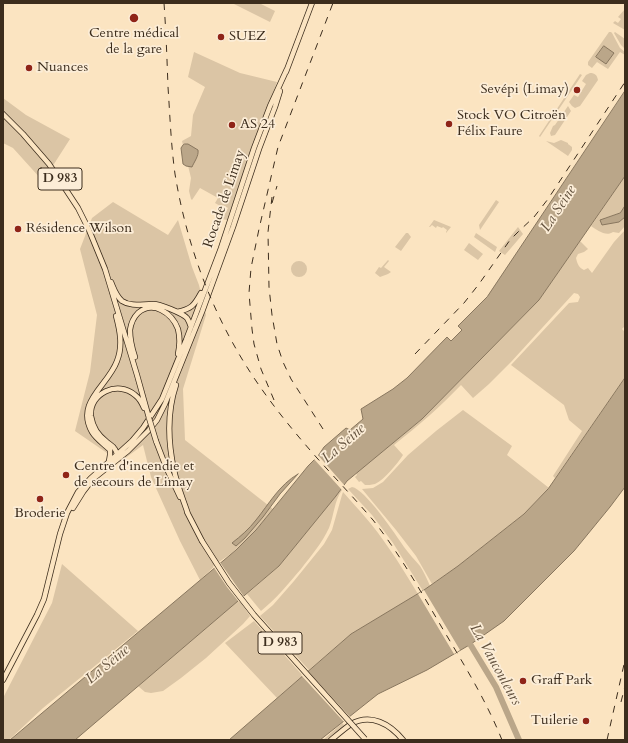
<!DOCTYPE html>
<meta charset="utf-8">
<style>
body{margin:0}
#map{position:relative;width:628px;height:743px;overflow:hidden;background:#fbe4c1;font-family:Cardo,serif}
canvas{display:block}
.frame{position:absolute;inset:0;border:4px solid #3c2d1d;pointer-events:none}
</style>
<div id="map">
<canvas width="628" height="743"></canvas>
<div class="frame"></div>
</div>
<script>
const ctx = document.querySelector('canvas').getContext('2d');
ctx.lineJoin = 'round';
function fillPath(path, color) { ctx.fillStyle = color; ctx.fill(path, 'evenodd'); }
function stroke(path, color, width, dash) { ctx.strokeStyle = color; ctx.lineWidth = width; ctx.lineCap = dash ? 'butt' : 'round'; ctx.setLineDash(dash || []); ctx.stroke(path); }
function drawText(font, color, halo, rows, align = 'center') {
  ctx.font = font + ' Cardo,serif'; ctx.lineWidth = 3.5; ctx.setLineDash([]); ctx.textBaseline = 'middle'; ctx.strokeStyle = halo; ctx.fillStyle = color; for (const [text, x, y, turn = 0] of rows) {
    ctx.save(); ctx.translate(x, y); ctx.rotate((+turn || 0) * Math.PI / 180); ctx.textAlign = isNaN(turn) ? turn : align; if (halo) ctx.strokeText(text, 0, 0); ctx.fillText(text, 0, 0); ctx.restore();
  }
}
fillPath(new Path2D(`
 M232,3H259L275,11L270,22Z
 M625,9V30L613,23L615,21L618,23L621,19L618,17Z
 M609,32H611L612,33L620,48L625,52V55L620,52L608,69L597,62L592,68L588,65V62Z
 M615,32L625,39V49L621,45L614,33Z
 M194,52L240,73L277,82L227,220L222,219L228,208L223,205L222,207L215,203L218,198L200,188L192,200L191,199L189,191L191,178L182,141L191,136L193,115L205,87L188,77Z
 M590,73C595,73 597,75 598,80L580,106L575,108L572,106L569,102L574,95L578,97L586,84L582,81L586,75Z
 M580,74L582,75L540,137L539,136Z
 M3,98L26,115L70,139L54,164L41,179L13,148L3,143Z
 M568,106L571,111L555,135L551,136L550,133L553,126L555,125Z
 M561,140L568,143V144L572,147V150L568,156L546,141L554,143Z
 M625,176V206L620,213L605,218L612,223L619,222L625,217V226L619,233L613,232C606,237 597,230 591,226Z
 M496,200L499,202L480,230L479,225Z
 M113,202L168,235L178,220L192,267L199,285L206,315L183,389L185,440L273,509L256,530L232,553L219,562L200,580L180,541L151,477L143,445L120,462L75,431L90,372L97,315L80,249L92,218Z
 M434,220L451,227L446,233V232L447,230L443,227L442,228L437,226L436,228L432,225L430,227H429Z
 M518,227L523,234L505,255L499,251Z
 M625,230V327H624L622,329L625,332V378L555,478L553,476L582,431L569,420L564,405L511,365L569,303L578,302L580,297L578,294L574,293L511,362L489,384L473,398L461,385C440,407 418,426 394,445L403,455C397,464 385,479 375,484C371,485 368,485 365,485L361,481L359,482L355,477L357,475L356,473L422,419L539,300L580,241L588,249L584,252L578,254L576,258C577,263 579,268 584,270L588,268L592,273L614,242Z
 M406,233H408L411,237L401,251L395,247Z
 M476,233L497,247L495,252L474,237Z
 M469,243L483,254L478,260L464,250Z
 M388,260L389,261L384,267L391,272L388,274L380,277L375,273L379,267L381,268Z
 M291 269a8 8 0 1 1 16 0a8 8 0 1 1-16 0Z
 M463,410L512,446L507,455L549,488L524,514L458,566L432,584L416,556L396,530L362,489L373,488L383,482L408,455L436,431Z
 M352,487C365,489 396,535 404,547C409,554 415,560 420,566C424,572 427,579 430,586L423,591L393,543L372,515L348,489Z
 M341,489L342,490C334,501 334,516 329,528C322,543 311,556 301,569C288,584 276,599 261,611L247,594L279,566Z
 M343,492C359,510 375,527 388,547C399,562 408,578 418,594L351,634L309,670L260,616L273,605L294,581L324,544L332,530L342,495Z
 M62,564L138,631L43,708L9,740H3V698L52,603Z
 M239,600L250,616L243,624L206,658L181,678L163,691L151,693L145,692L138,686Z
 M254,621L303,676L277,698L225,643Z
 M342,723L345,726L329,740H323Z`), '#dbc5a5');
const water = new Path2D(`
 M604,46L614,53L606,64L596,57Z
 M625,91V176L539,300L422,419L347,481L336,496L279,566L75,740H10L236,550L256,530L308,466L318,456L324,447L346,428L350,430L363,419L361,409L393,389L407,378L447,337L451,341L462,330L458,326L487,297Z
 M185,144H188L198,150C199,156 194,162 192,167L186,166L183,164L181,148L183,145Z
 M625,206V217L619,222L602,225L600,220L620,213Z
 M625,378V487L610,507L574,551L504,621L471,644L454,654L427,670L378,694L320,740H229L351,634L424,590L458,566L524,514L548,489Z
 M298,474L280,494L263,517L245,538L236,546L232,543C241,536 249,529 256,520C269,504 279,485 298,474Z`);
fillPath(water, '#baa689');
stroke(water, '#88765e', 1);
fillPath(new Path2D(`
 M317,454L345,486L342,490L313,458Z
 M219,561L245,598L239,602L227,587L213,566Z
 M424,590L460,650L454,654L418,594Z
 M307,670L351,718L345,723L301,675Z`), '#fbe4c1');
stroke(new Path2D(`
 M467,639L496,687L519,740`), '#baa689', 6);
const major = new Path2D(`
 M286,72L312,3
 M3,114L23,134L49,164L78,208L89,230L105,269L137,375L149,418
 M111,282C114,289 116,296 122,301C131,307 142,304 153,304C160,304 182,313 187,318C189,321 190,324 191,327
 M177,312C191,309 194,306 201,293
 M135,357C132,348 130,339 130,330C131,323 134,317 138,313C153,300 172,313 178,329C180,337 180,345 178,354
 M176,385C167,412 168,442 174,470C177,485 183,499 188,514
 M156,441L166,467L180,497
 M118,457C117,454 116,450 114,448C113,446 109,444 107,442C98,435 93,428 91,416C89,393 118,380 135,395C139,398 142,403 144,408
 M109,461L110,455V450C104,444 96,439 92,432C75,402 108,386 117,361C123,346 120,331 116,316
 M73,508L83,492L93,479L128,451L149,430L157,420L165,404L202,312L233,227L259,149L275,107L280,91
 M187,512L202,541
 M3,680L37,615L44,599L60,534L67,513L78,492L90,479L132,441L143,428L162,399L186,340L221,248L254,148L270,106L287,69
 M331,740C337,735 344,729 351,724C371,713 390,724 403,740`);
stroke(major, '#3c2d1d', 6);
stroke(major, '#fbe4c1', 4.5);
stroke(new Path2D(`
 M164,3C166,31 167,59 168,87C170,116 171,145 175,174C185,235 205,294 235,347C258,388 287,424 317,458C336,479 355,499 373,520C399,553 420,590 441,626C463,663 486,700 502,740
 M272,197L268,232L269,287L272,315L277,344L283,362L291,379L323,429
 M272,203L277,186
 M415,354L464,303L479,284L510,240L518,232L534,217L548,199L625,82
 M274,400L261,369L254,344L252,329L249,293L251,268L259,229L278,147L333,3
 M621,702L625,686
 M607,740L625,660`), '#3c2d1d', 1, [7, 7]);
const majorBridge = new Path2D(`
 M149,418L156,441
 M202,541L229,583L254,615L365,739`);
stroke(majorBridge, '#3c2d1d', 6, []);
stroke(majorBridge, '#fbe4c1', 4.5);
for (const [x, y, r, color] of [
 [134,18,5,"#8f2418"],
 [221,37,4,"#8f2418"],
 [29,68,4,"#8f2418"],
 [577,90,4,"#8f2418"],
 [449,124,4,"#8f2418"],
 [232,125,4,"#8f2418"],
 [18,229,4,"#8f2418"],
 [66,475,4,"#8f2418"],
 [40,499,4,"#8f2418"],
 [523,681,4,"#8f2418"],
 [586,721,4,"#8f2418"]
]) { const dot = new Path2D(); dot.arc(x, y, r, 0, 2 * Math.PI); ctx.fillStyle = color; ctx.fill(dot); stroke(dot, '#fcedd7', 1.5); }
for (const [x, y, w] of [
 [60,179,44],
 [280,643,44]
]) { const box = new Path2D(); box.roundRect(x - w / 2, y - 11, w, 22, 3); ctx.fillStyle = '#fcedd7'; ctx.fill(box); stroke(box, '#3c2d1d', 1); }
drawText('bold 13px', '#3c2d1d', null, [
 ["D 983",60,179],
 ["D 983",280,643]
]);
drawText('14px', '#3c2d1d', '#fcedd7', [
 ["Centre médical",134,34,"center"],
 ["de la gare",134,50,"center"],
 ["SUEZ",229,37],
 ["Nuances",37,68],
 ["Sevépi (Limay)",569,90,"right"],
 ["Stock VO Citroën",457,116],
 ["Félix Faure",457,132],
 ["AS 24",240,125],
 ["Résidence Wilson",26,229],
 ["Centre d'incendie et",74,467],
 ["de secours de Limay",74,483],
 ["Broderie",40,514,"center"],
 ["Graff Park",531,681],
 ["Tuilerie",578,721,"right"]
], 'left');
drawText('14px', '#3c2d1d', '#fcedd7', [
 ["Rocade de Limay",225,199,-71]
]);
drawText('italic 15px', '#62513d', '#fcedd7', [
 ["La Seine",559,209,-57],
 ["La Seine",344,444,-41],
 ["La Seine",108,665,-40],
 ["La Vaucouleurs",495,665,61]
]);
</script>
